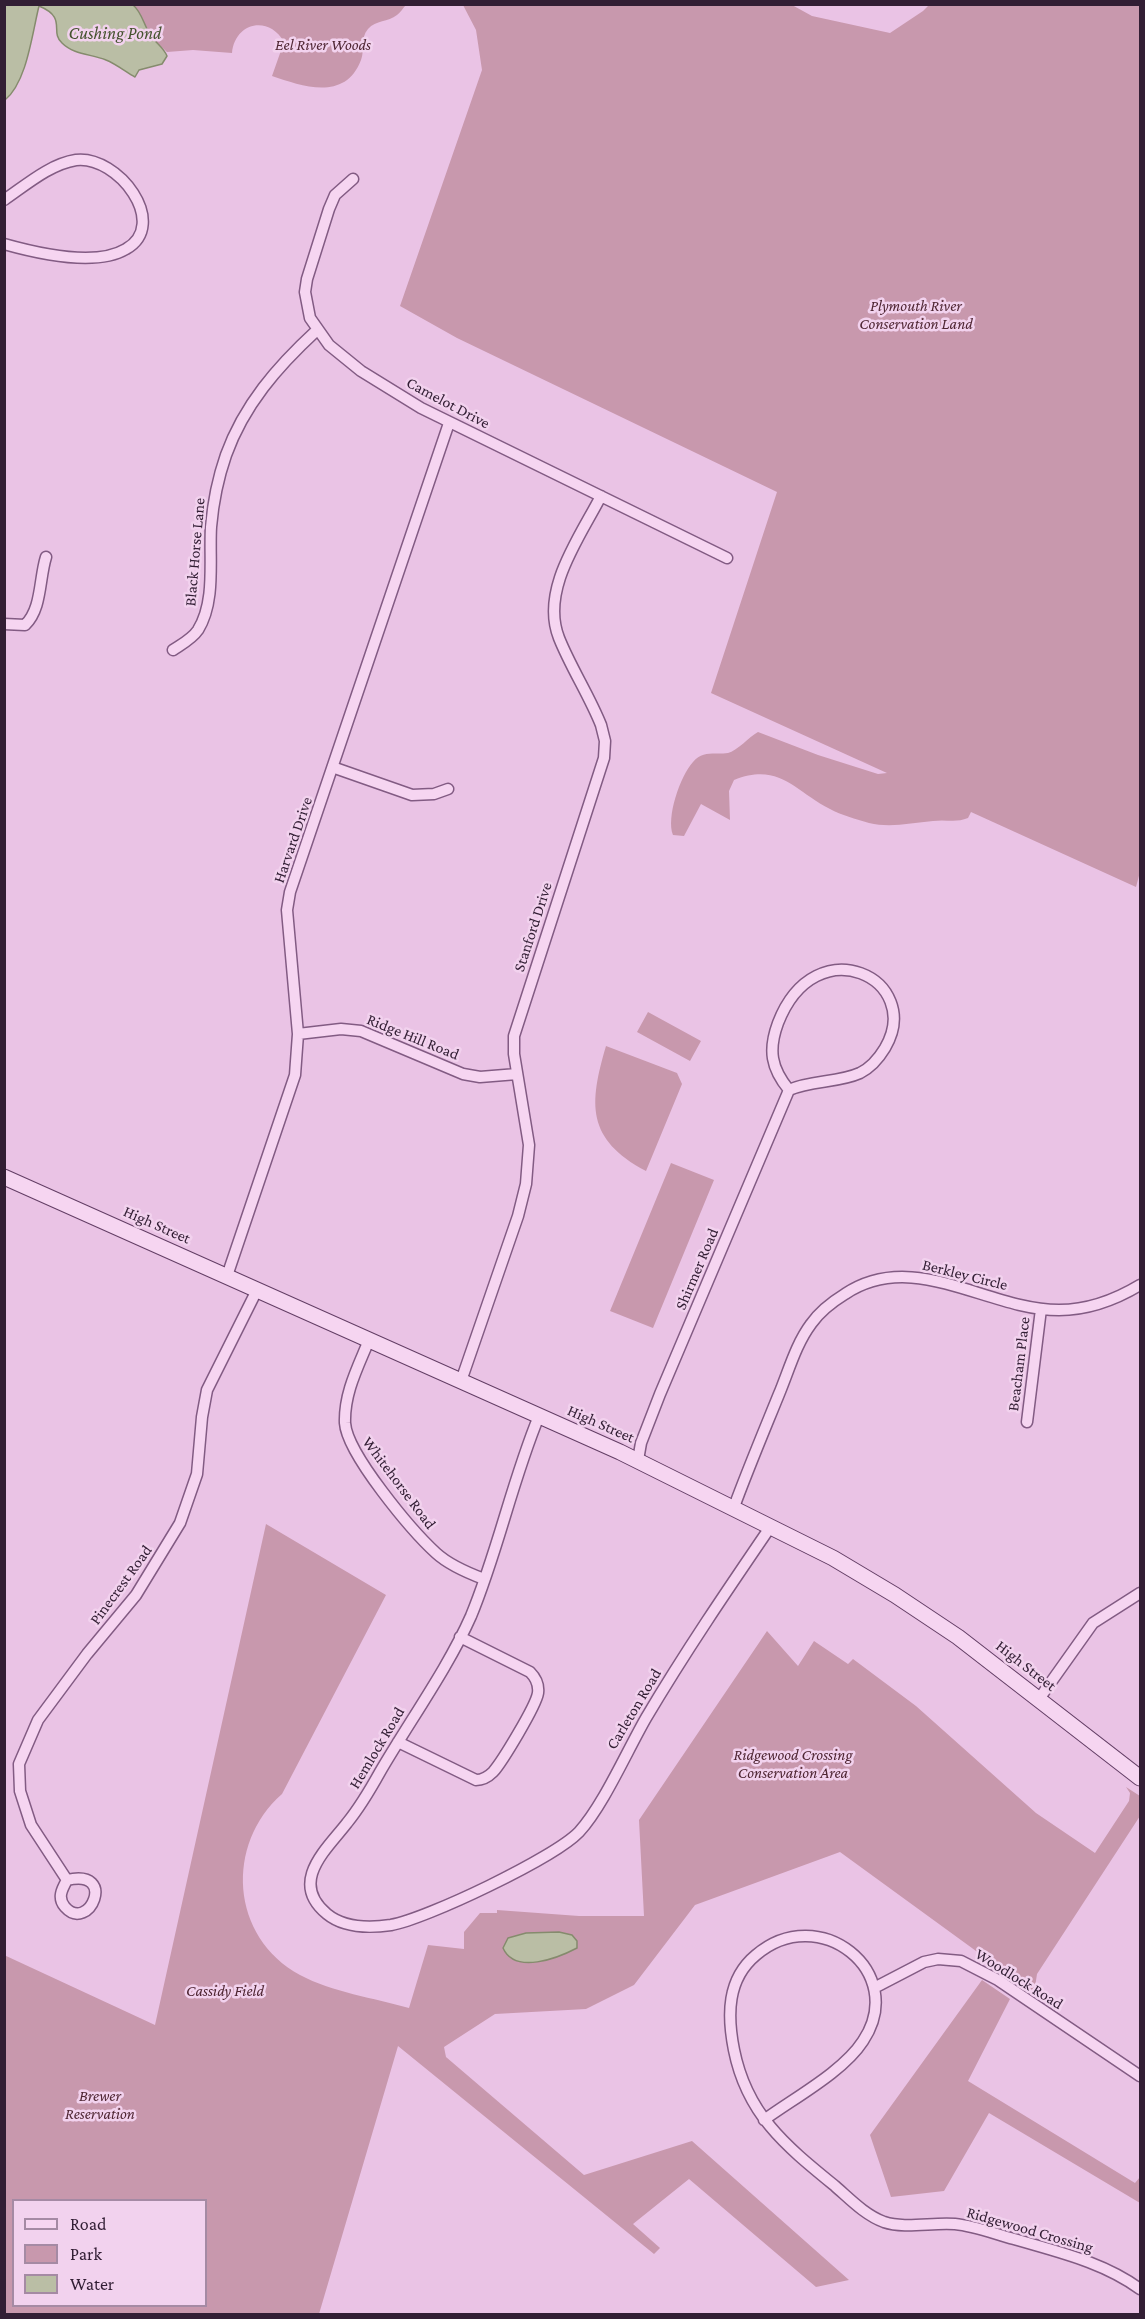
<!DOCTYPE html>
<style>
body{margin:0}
#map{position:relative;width:1145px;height:2319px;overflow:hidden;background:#eac3e5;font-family:"Crimson Pro",serif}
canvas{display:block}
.frame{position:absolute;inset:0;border:6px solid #321e34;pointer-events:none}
.legend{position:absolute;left:12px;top:2199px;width:195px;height:108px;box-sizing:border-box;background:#f2d2ee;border:2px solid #a58aa4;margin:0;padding:8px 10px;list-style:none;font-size:18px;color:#321e34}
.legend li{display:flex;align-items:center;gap:12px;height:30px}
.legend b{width:30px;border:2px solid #a58aa4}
</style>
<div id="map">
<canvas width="1145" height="2319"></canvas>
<div class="frame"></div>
<ul class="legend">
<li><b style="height:8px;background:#f6d5f1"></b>Road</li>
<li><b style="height:16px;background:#c898ad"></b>Park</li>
<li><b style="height:16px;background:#babea5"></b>Water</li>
</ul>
</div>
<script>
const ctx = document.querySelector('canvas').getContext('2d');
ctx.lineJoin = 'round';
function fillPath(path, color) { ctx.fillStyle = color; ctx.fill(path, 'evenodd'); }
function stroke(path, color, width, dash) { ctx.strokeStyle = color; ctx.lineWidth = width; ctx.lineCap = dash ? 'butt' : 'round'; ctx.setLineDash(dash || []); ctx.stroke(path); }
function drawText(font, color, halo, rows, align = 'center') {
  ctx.font = font + ' "Crimson Pro",serif'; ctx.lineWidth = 5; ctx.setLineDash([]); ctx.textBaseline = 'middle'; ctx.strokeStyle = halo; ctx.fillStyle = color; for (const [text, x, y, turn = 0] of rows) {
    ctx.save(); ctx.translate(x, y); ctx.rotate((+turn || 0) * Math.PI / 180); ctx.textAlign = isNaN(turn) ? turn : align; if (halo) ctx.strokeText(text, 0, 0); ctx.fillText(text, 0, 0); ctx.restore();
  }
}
fillPath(new Path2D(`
 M133,5H406C403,8 400,13 397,15C388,22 376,20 368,29C360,38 365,50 361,60C345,102 302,86 272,76L284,42C269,15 235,22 232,53L193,50L167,52C157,43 147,34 142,22C139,14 139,10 133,5Z
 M463,5H792L812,16L890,33L923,11L929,5H1140V872L1136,887L971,812L968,818C956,823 946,819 933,821C911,823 890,828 869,823C856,819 841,815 830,809C794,791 780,762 734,780L729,791L730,820L701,804L684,836L673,835C666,818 680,776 693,762C703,750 715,755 728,753C737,751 749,737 758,732L818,755L878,774L887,773L711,693L777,492L457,338L400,306L482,70L476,30Z
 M648,1012L701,1041L690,1061L637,1032Z
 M606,1046L677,1073L682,1084L646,1171C586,1139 589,1104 606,1046Z
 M671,1163L714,1180L653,1328L610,1311Z
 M266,1524L386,1595L282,1794C225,1844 230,1937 300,1975C332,1992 374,1998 409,2008L428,1945L464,1949V1932L480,1913H497V1910L579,1916H644L639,1820L767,1631L798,1666L814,1641L848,1664L853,1659L916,1706L1036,1813L1095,1853L1129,1801L1130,1793L1126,1787L1140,1796V1816L1037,1974L1035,1987L1042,1999L840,1852L695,1905L634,1985L586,2009L495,2014L444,2047L446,2057L584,2175L692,2141L849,2280L816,2287L689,2179L633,2224L660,2248L654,2254L398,2046L319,2314H5L4,1955L155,2025ZM14,2200H206V2306H14Z
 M982,1980L1010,1999L968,2081L1135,2183L1140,2177V2203L989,2113L944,2191L891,2197L870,2135Z`), '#c898ad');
const water = new Path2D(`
 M5,4L133,5C142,12 144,26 151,36C156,43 164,48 167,56L162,64L139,70L135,77C126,72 116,64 106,60C92,54 74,55 62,43C49,31 68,18 39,6C32,34 27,82 5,100Z
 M559,1932L572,1935L577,1941V1948C558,1958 515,1975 503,1948L508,1938L526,1933Z`);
fillPath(water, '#babea5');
stroke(water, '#858b6d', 1.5);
const minor = new Path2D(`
 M353,179L335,195L329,209L307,279L305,292L310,318L329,345L361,371L421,408L727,558
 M4,200C26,185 50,164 76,160C118,155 170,224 126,249C96,267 36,253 4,244
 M4,624L25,625C42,609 39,579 46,557
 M173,650C182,644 192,639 198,630C216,601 209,559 211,527C213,503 218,478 226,455C244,405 277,367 316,331
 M335,768L412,795L434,794L448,789
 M298,1034L341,1029L361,1031L463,1074L480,1077L517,1074
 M227,1276L295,1075L298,1034L287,910L290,892L449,423
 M369,1340C358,1367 344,1393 345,1423C347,1454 412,1531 436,1553C449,1565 468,1573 484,1579
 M461,1381L518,1216L526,1184L529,1145L514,1054V1036L604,758L605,741L601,725C589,695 571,668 559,638C540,590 580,537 601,496
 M539,1416C512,1481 498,1551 471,1616C448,1668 409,1722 380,1772C370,1790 360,1807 347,1823C327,1849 288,1882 327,1914C344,1928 370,1928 391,1925C426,1919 554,1858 579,1832C603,1806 627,1751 646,1718C685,1652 728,1589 771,1526
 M1027,1422L1041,1309
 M638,1460L641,1443L660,1394L789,1090C811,1080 838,1083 860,1073C870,1068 879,1058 885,1048C925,980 816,925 778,1023C768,1050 771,1068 789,1090
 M734,1507C748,1469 764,1431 779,1394C789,1370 796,1344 811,1324C820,1311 832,1302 845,1294C914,1248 987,1310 1059,1310C1089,1310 1115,1300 1140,1285
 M1039,1699L1093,1623L1140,1593
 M398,1742L476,1780C483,1780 488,1777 493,1772C502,1762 536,1706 538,1693C539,1685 536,1678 530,1672L460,1637
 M67,1880C118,1868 89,1934 65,1907C57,1898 62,1889 67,1880L31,1825L20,1791L19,1764L38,1720L87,1654L136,1595L180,1523L197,1474L202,1417L207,1390L257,1290
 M874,1988L924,1962L938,1959L961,1961L998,1980L1140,2076
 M764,2120C794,2098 843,2072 863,2041C909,1972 819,1901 756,1955C727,1979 727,2015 734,2050C747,2115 786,2146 835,2186C850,2199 865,2215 884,2222C905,2229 933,2222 955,2224C975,2226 995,2234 1014,2239C1058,2252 1103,2262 1140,2289`);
const secondary = new Path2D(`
 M4,1177L620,1452L833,1558L895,1595L958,1637L1140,1778`);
stroke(minor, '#825b83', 13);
stroke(secondary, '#633e65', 17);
stroke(minor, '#f6d5f1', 10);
stroke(secondary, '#f6d5f1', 15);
drawText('italic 16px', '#4f2633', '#f2d2ee', [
 ["Eel River Woods",323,45],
 ["Plymouth River",916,306],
 ["Conservation Land",916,324],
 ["Ridgewood Crossing",793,1755],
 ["Conservation Area",793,1773],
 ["Cassidy Field",225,1991],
 ["Brewer",100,2096],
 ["Reservation",100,2114]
]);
drawText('16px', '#321e34', '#f2d2ee', [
 ["Camelot Drive",448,403,28],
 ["Black Horse Lane",195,552,-85],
 ["Harvard Drive",293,840,-71],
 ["Stanford Drive",533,927,-72],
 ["Ridge Hill Road",413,1037,22],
 ["High Street",157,1225,24],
 ["Shirmer Road",697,1269,-67],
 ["Berkley Circle",965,1275,14],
 ["Beacham Place",1019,1364,-83],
 ["High Street",601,1424,24],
 ["Whitehorse Road",399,1483,53],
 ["Pinecrest Road",121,1585,-54],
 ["High Street",1026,1666,38],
 ["Carleton Road",634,1709,-59],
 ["Hemlock Road",377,1748,-59],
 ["Woodlock Road",1019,1979,32],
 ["Ridgewood Crossing",1030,2230,16]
]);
drawText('italic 18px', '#45532f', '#f2d2ee', [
 ["Cushing Pond",115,33]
]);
</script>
